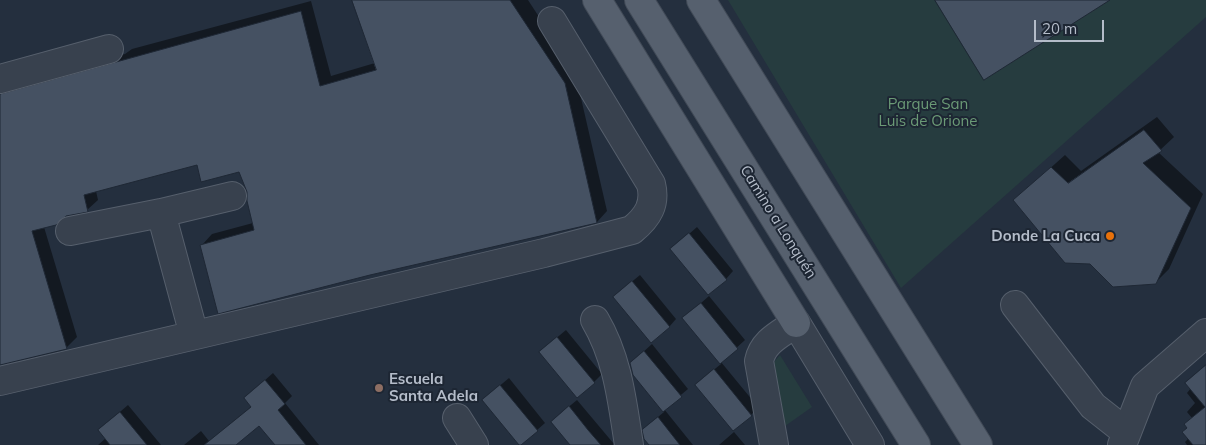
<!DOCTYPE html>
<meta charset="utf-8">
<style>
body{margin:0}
#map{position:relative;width:1206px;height:445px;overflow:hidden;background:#242f3e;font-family:Mulish,sans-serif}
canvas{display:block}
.scale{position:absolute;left:1034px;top:20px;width:70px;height:22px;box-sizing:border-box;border:2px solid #b4bcc9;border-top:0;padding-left:6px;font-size:15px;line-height:18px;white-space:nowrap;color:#b4bcc9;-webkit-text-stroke:4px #1d2633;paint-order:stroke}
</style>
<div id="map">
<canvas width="1206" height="445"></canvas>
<div class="scale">20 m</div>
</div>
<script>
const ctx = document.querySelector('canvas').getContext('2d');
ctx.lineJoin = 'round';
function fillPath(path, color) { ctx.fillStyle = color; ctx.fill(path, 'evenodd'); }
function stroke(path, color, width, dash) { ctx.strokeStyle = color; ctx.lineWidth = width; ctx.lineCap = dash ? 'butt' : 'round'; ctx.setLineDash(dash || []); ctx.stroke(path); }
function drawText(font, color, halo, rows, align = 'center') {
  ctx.font = font + ' Mulish,sans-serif'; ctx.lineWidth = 4; ctx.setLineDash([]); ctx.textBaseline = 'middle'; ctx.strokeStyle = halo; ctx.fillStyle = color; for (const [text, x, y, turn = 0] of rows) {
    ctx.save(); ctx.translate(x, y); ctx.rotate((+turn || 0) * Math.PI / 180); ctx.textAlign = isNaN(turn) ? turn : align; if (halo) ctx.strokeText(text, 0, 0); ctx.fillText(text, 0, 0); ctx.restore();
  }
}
fillPath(new Path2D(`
 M728,0H1206V17L901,288Z
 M780,355L812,407L778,431L768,369Z`), '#263c3f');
fillPath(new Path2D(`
 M356,0H528L575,72L607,211L597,222L202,245L212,234L253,223L248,192L240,170L198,164L96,191L98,200L87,210L66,215L44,227L77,337L66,348L0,364V84H16L125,54L132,49L311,1L331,76L375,63Z
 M1157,117L1174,137L1158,152L1203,194L1169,269L1155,283L1028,188L1065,155L1081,171Z
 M697,227L733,271L726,279L672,249Z
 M640,275L676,319L669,327L623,289Z
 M709,296L745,340L721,362L758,407L751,415L705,377L721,364L684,318Z
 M566,330L602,374L594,382L548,345Z
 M652,344L688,389L664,409L693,445H650L652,422L664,412L634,375L631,363Z
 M1206,365V445H1187L1185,442L1189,438L1192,418L1187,412L1195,403L1187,393L1191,388L1186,383Z
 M273,373L292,396L285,403L319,445H276L259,424L234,445H184L201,431L209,441L252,406L245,398Z
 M509,378L545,423L520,445L491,393Z
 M577,400L614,444L613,445H571L560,414Z
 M128,405L161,445H98L106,438L107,423Z
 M734,432L745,445H719Z`), '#0007');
const building = new Path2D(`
 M352,0H510L565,83L597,223L370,275L218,314L200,245L254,230L247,201V192L239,172L201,182L197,165L84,195L88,212L66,216L56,225L32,231L67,349L0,365V94L301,11L320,86L376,70Z
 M935,0H1110L984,80Z
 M1144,130L1162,151L1143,163L1191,208L1156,284L1113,287L1090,264L1065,263L1013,200L1051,167L1068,183Z
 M689,233L727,280L708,295L670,249Z
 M632,281L670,327L651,343L613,297Z
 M701,303L738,349L720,364L682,318Z
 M557,337L595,383L577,398L539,352Z
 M644,351L682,397L663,412L633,375L630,363Z
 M1206,365V445H1193L1182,432L1187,428L1184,424L1205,407L1185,383Z
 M714,369L752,416L733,431L695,385Z
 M265,380L285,404L278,410L306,445H275L259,426L236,445H204L251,407L244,398Z
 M500,385L538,431L521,445H519L482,400Z
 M569,406L588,430L601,445H570L551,422Z
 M120,412L147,445H110L98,430Z
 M658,417L680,445H649L644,439L642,430Z`);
fillPath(building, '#455162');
stroke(building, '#1f2835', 1);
const minor = new Path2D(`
 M0,79L109,49
 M161,213L232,196
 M70,231L161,213L194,335
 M1015,305L1093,406L1126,432
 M595,320C618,359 622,401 629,445
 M0,381L544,253L632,230C648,217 656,204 651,184L552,21
 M457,418L474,445
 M774,445L759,361C763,341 781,334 796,323L870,445
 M1122,445L1145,386L1206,333`);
const major = new Path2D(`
 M597,0L796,323
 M639,0L916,445
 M701,0L978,445`);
stroke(minor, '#565f6c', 30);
stroke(major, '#414a57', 30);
stroke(minor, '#38414e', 28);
stroke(major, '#56606e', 28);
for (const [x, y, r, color] of [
 [1110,236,5,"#e8710a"],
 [379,388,5,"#8d6e63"]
]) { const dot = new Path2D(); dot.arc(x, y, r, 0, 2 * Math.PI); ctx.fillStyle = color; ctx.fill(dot); stroke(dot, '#1d2633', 2); }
drawText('15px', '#6b9a76', '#1d2633', [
 ["Parque San",928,104],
 ["Luis de Orione",928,121]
]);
drawText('15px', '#b4bcc9', '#1d2633', [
 ["Camino a Lonquén",778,222,58]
]);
drawText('bold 15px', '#b4bcc9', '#1d2633', [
 ["Donde La Cuca",1100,236],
 ["Escuela",389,379,"left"],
 ["Santa Adela",389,396,"left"]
], 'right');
</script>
